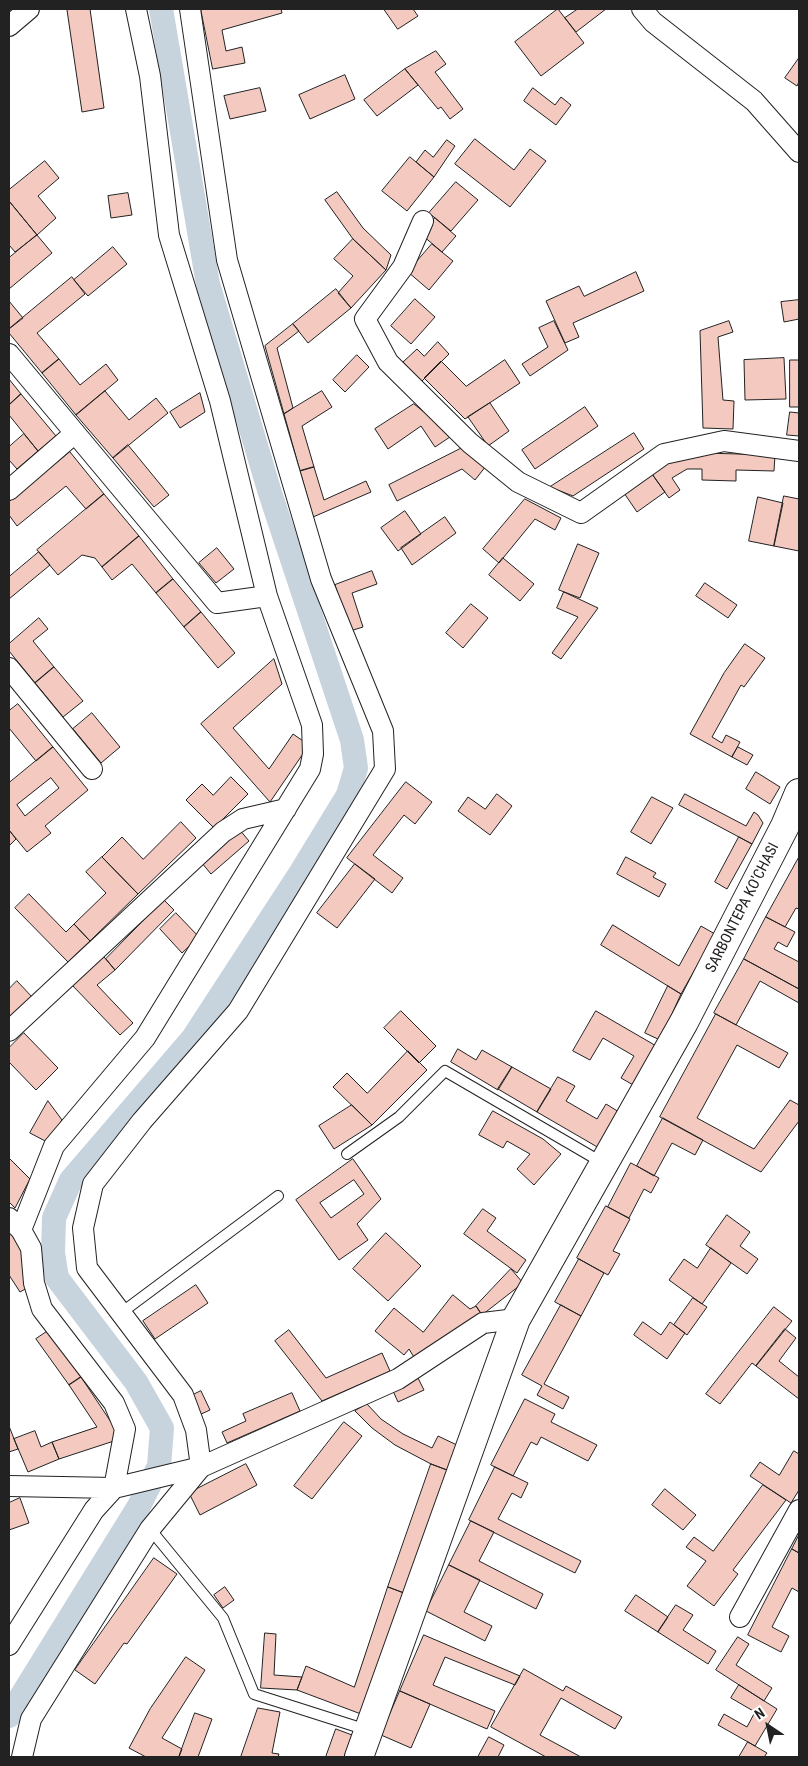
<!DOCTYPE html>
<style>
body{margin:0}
#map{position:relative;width:808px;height:1766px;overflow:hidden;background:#fff;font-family:"Roboto Condensed",sans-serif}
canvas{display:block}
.frame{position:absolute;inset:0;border:10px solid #222;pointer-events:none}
.north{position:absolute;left:743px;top:1701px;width:50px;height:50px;-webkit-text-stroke:4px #fff;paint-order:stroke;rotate:326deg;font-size:14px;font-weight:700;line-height:20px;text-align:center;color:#222}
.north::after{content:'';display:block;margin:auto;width:18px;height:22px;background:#222;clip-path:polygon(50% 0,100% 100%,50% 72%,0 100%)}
</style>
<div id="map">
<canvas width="808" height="1766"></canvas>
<div class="frame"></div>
<div class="north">N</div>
</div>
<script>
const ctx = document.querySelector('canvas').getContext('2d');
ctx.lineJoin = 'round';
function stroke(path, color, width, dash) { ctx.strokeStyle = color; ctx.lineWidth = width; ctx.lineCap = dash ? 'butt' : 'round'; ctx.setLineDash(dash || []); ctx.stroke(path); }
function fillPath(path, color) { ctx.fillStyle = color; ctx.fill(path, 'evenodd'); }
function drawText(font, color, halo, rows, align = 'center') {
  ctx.font = font + ' "Roboto Condensed",sans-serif'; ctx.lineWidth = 4; ctx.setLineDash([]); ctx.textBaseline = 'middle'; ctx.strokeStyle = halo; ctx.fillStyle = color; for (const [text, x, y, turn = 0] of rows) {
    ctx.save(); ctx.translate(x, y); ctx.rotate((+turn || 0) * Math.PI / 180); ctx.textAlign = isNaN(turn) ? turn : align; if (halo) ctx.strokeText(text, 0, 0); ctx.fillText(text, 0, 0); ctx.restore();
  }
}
stroke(new Path2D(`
 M9,1716L139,1506L159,1466L162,1428L136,1382L57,1278L53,1253L54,1218L71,1180L193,1038L301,872L348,795L356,768L352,740L270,493L208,284L161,9`), '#c7d3dd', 24);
const building = new Path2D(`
 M90,9L104,108L82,112L67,10Z
 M201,9H281L282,13L222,30L226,51L242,47L245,63L213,69Z
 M384,9H413L418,16L398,29Z
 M558,9L584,43L541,76L515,42Z
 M578,9H606L576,32L565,18Z
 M436,51L446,64L435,72L463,109L450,119L441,107L438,109L405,69Z
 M799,58V82L797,86L785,78Z
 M405,69L418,85L377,116L364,100Z
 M345,75L355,99L310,119L299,95Z
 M260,88L266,111L230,119L224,96Z
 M533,88L555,105L561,97L571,105L556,125L524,101Z
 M475,139L514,170L530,149L546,161L510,207L455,164Z
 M447,140L455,146L434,177L416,162L425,150L433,157Z
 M410,157L434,177L407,211L382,191Z
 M45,161L59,178L38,196L56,218L37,235L9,201V190Z
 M456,182L478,200L451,231L429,213Z
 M337,192L363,228L391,255L386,270L353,239L325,200Z
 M128,193L132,215L111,218L108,196Z
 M9,201L37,235L15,252L9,245Z
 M435,218L456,236L442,252L422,235Z
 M37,235L52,253L9,289V258Z
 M353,239L386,270L351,308L338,293L353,276L334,259Z
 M432,244L453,261L429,290L408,272Z
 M113,247L127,264L88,296L74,280Z
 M636,272L644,291L573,323L579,337L565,343L546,301L579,286L584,296Z
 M72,277L85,294L37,333L59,359L42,373L9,333V329Z
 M336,289L351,308L308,343L293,324Z
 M415,299L435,317L411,344L391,326Z
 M799,300V319L784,322L781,302Z
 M9,301L23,318L9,329Z
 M554,321L568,350L530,376L522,364L548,347L539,328Z
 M729,321L733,332L718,337L723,400L734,401L733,429L703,428L700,331Z
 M293,324L299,331L277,348L293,408L284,414L265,346Z
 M438,342L449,354L422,381L403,362L417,349L424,356Z
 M357,355L369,367L345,392L333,380Z
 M784,358L786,399L745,400L744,360Z
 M59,359L80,385L106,364L118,380L76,415L42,373Z
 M505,360L520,383L465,419L424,378L441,361L466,386Z
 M790,360H799V407H790Z
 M9,379L21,394L9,405Z
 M105,391L129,420L156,398L168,413L113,458L76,415Z
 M322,391L332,407L302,426L314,467L300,471L284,414Z
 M200,393L205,412L180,428L170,412Z
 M21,394L56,436L38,451L9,415V405Z
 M490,403L509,431L488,446L468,417Z
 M414,404L453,435L435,447L421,426L388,449L375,429Z
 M585,407L598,426L535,469L522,450Z
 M790,412L799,413V436L787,435Z
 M634,433L644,449L573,496L550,487Z
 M24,434L38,451L17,469L9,460V447Z
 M128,445L169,495L154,507L113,458Z
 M462,448L486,466L475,480L462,469L397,501L389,485Z
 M70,452L104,494L86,509L66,486L17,526L9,515V502Z
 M703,453L775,455L774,471L736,470V481L702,480V469H687L672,478L680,490L669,498L652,474L677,457Z
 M314,467L324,500L366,481L371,492L313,517L300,471Z
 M652,474L665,492L637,512L624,493Z
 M104,494L139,536L102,567L95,558L82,555L58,575L37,550Z
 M784,496L799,499V551L774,546Z
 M758,497L783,503L774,546L749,541Z
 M525,499L561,518L555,530L535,519L499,563L483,549Z
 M405,511L421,534L398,551L381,528Z
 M445,517L456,533L412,565L401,548Z
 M139,536L173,579L156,593L132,564L112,580L102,567Z
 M578,544L599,553L580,598L559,590Z
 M217,548L234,569L216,583L199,563Z
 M39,552L50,565L9,599V577Z
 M503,558L534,584L520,601L489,575Z
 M372,571L377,584L352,593L363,627L350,631L335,585Z
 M173,579L201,612L184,627L156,593Z
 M705,583L737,605L728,618L696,596Z
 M564,592L598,608L561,659L552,653L578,617L557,608Z
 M471,604L488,618L463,648L446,633Z
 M201,612L235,653L218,668L184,627Z
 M39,618L48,629L33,641L54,667L35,683L9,651V644Z
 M745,644L765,658L744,687L741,685L712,737L722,743L726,735L740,742L732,757L690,734L724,673Z
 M274,659L282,684L233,728L269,769L293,734L309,745L270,802L201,724Z
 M54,667L83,701L63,717L35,683Z
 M18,704L53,747L36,761L9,728V711Z
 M92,713L120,747L101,763L73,729Z
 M53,747L88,790L45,826L51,833L27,852L9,830V783ZM51,778L59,788L25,816L17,805Z
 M738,747L753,755L747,765L732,757Z
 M756,772L780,787L770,804L746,789Z
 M231,777L248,794L214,828L186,800L202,784L213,795Z
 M406,782L432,802L415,824L404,815L373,855L403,878L392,893L347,858Z
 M497,794L512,806L490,835L458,811L468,797L485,809Z
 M685,794L746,826L754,812L758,815L763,823L752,844L679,805Z
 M652,797L673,808L651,844L631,832Z
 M181,822L196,838L138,894L102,857L122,837L143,859Z
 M239,829L249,841L211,874L201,862Z
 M9,830L16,839L9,846Z
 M739,837L752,844L727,889L715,882Z
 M102,857L138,894L90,941L74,924L106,893L86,872Z
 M626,857L656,873L653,877L666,884L659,897L617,874Z
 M799,857V909L796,908L785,927L766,917Z
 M355,864L375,879L337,928L317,913Z
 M29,894L66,932L74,924L90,941L68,962L15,908Z
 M164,900L174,910L115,970L106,959Z
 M176,913L199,937L182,953L160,929Z
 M766,917L795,932L787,947L778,942L774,949L799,962V989L744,959Z
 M613,925L679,966L701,926L715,934L681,994L601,945Z
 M104,957L115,970L97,985L133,1023L120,1035L72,985Z
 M744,959L799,989V1003L760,981L736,1025L714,1013Z
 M17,981L33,998L9,1021V989Z
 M668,986L681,994L660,1040L645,1033Z
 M401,1011L436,1046L419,1063L384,1028Z
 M596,1011L658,1047L635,1086L621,1078L634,1056L603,1038L590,1060L573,1051Z
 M716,1014L788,1053L779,1068L737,1045L697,1118L754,1149L790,1100L799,1105V1121L761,1172L660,1117Z
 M24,1033L58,1068L36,1090L9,1062V1048Z
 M458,1049L476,1060L482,1050L512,1067L498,1090L451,1062Z
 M408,1051L427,1070L372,1125L333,1087L347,1073L367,1093Z
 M512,1067L551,1089L537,1112L498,1089Z
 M558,1077L575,1086L566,1101L597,1119L606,1104L619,1112L599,1148L537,1112Z
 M48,1101L62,1120L49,1143L30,1133Z
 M352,1105L372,1125L334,1149L319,1126Z
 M493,1111L543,1139L561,1154L534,1185L517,1169L530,1154L507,1141L503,1148L479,1135Z
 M663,1118L703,1140L695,1155L672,1143L654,1176L637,1166Z
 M9,1158L30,1179L15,1208L9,1202Z
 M353,1159L381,1199L357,1224L368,1240L339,1260L296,1200ZM354,1180L364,1194L331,1218L320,1203Z
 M631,1163L659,1178L651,1193L644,1189L629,1218L608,1207Z
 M606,1206L630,1219L613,1251L620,1254L608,1275L577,1258Z
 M483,1209L496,1218L487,1231L526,1260L517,1273L464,1234Z
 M727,1215L750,1232L740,1246L758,1259L747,1274L706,1245Z
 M9,1226L25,1251L27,1288L20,1292L9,1275Z
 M386,1233L421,1266L388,1301L353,1269Z
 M711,1248L731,1263L702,1304L669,1280L684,1259L697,1268Z
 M579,1259L604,1273L581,1316L555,1302Z
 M511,1269L523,1283L482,1315L476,1306Z
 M196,1285L208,1303L155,1339L143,1321Z
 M453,1295L470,1309L476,1306L482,1315L415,1359L409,1349L404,1355L375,1331L394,1308L423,1332Z
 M693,1298L707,1307L687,1335L674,1325Z
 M561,1305L581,1316L544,1384L569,1397L563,1409L537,1395L542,1386L522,1375Z
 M774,1307L792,1321L756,1366L752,1363L720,1404L706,1394Z
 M643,1322L661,1335L670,1322L685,1333L667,1359L634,1335Z
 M785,1329L796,1338L779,1361L799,1377V1399L756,1366Z
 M289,1330L326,1378L382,1353L390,1371L322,1401L275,1341Z
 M48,1331L81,1377L69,1385L36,1339Z
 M81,1377L117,1431V1440L59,1459L52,1442L97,1427L69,1385Z
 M418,1378L424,1390L398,1402L393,1391Z
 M201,1391L210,1410L199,1415L191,1396Z
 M292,1393L300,1411L227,1443L222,1432L246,1421L243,1414Z
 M525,1399L555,1414L551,1422L597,1445L588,1461L541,1437L537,1445L531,1442L513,1476L491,1465Z
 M367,1404L381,1419L403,1434L432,1448L438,1436L459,1446L447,1470L431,1464L395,1445L372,1428L355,1411Z
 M344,1422L362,1436L312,1499L294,1486Z
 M9,1426L18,1449L9,1452Z
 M35,1431L41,1447L52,1442L59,1459L28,1472L14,1439Z
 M794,1451L799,1454V1490L791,1503L750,1476L760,1462L779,1475Z
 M246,1464L257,1485L200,1515L189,1493Z
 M431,1464L447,1470L404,1593L388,1587Z
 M495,1467L528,1483L521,1498L512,1493L498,1519L581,1561L575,1573L469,1520Z
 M763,1485L786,1500L733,1570L738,1574L714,1606L687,1586L706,1561L686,1547L694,1537L713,1551Z
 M665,1489L696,1515L683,1530L652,1505Z
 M20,1498L29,1523L9,1530V1503Z
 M471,1521L494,1532L479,1561L543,1594L536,1609L449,1565Z
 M799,1535V1553L792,1549Z
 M792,1549L799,1553V1592L792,1588L772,1627L789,1636L781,1652L748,1635Z
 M154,1558L177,1574L127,1644L124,1643L95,1684L75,1670Z
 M449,1565L480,1580L464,1612L492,1626L485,1641L426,1611Z
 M225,1587L234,1600L223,1608L214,1595Z
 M388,1587L404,1593L361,1714L297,1690L306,1666L354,1687Z
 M636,1595L668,1617L658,1632L625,1611Z
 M676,1605L693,1615L683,1630L716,1651L708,1664L658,1632Z
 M265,1633L276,1634L274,1675L302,1677L297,1690L261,1688Z
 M424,1635L520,1676L515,1685L445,1657L433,1685L495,1711L487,1729L400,1691Z
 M738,1637L749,1644L736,1665L772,1688L764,1701L716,1670Z
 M186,1657L205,1670L162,1738L182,1749L179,1757H146L129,1748L150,1709Z
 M524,1669L563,1691L566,1686L622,1717L615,1729L561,1698L540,1735L581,1757H546L491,1727Z
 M739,1685L777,1709L755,1746L718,1725L724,1714L747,1727L755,1712L731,1698Z
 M400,1691L430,1704L411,1748L381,1735Z
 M258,1708L280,1712L272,1753L279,1754L278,1757H241Z
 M195,1713L212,1719L198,1757H179Z
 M336,1729L352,1735L344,1757H326Z
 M489,1737L504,1745L498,1757H478Z
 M748,1742L767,1753L764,1757H739Z`);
fillPath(building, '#f3c9c0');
stroke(building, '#222', 1);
const lane = new Path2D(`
 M347,1154L399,1117L445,1071L603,1163
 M121,1313L278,1196
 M150,1529L223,1618L254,1694L367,1730`);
const street = new Path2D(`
 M642,9L653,22L754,101L799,152
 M9,26L29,9
 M423,221L403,267L365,319L388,362L470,443L518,482L581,513L664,454L724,441L799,451
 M9,354L75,433L9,490
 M75,433L217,603L267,596L220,401L169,235L150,76L136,9
 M9,668L92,769
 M9,1031L223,832L243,819L286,809
 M9,1218L21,1230L31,1248L34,1283L42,1309L114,1403L125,1429L114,1488L94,1510L9,1645
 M21,1230L54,1146L145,1038L310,769L313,754L312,725L267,596
 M9,1486L114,1488L201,1467L398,1379L483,1323L516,1319
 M740,1617L799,1510
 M22,1757L31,1719L150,1529L201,1467L196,1430L183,1395L87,1268L83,1228L93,1184L142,1121L238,1011L385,769L383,731L321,579L227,260L190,9`);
const secondary = new Path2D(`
 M359,1757L516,1319L684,1022L785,826L799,793`);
stroke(lane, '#222', 12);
stroke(street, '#222', 22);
stroke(secondary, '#222', 30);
stroke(lane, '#fff', 10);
stroke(street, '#fff', 20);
stroke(secondary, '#fff', 28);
drawText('15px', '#222', '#fff', [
 ["SARBONTEPA KO'CHASI",743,908,-63]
]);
</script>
